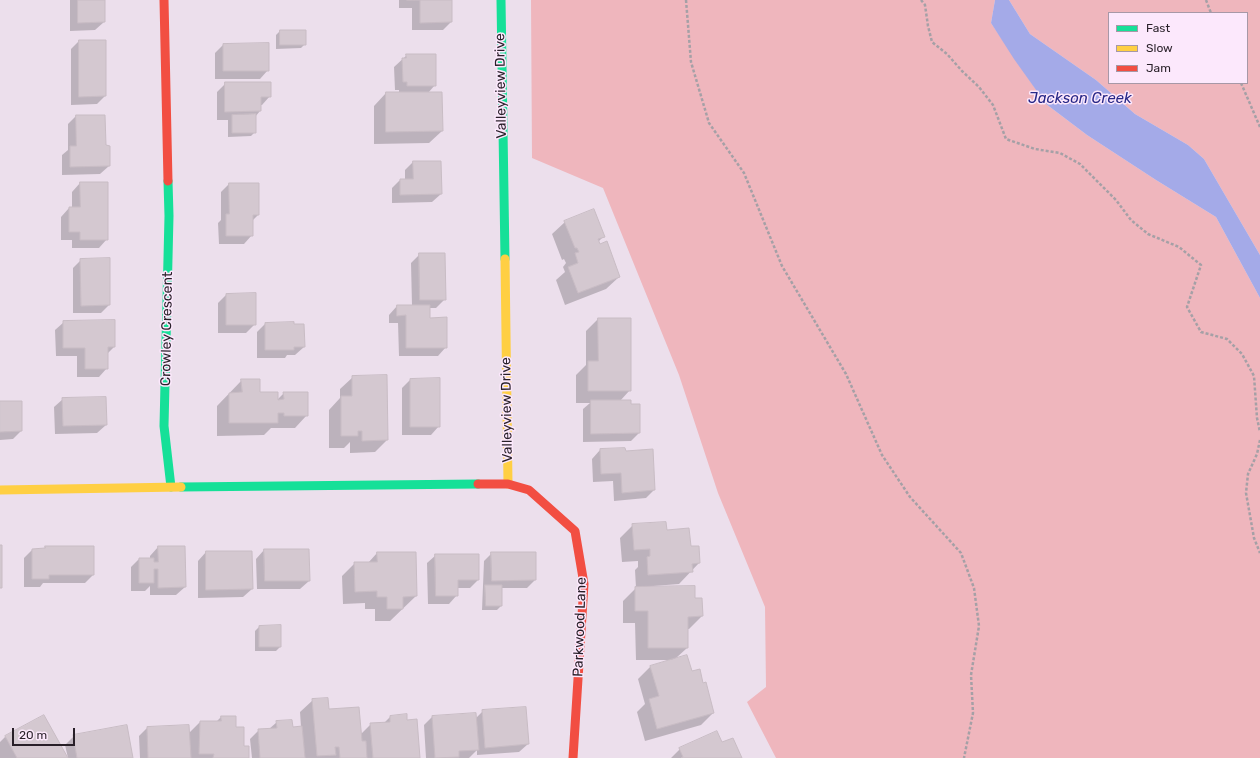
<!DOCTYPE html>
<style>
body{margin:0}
#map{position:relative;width:1260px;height:758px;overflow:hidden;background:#ecdfec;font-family:Rubik,sans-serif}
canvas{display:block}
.legend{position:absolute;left:1108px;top:12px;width:140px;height:72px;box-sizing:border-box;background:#fce8fc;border:1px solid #a798a7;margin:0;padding:5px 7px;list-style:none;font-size:12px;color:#281f28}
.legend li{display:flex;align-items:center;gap:8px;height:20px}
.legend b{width:20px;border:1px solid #a798a7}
.scale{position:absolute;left:12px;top:728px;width:63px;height:18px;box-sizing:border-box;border:2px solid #281f28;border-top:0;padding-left:5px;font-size:12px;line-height:14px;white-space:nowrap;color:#281f28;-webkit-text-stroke:3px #fce8fc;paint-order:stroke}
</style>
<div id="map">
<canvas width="1260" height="758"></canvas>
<ul class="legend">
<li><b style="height:5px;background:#16e098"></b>Fast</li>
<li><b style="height:5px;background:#ffcf43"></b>Slow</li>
<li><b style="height:5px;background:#f24e42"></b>Jam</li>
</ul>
<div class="scale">20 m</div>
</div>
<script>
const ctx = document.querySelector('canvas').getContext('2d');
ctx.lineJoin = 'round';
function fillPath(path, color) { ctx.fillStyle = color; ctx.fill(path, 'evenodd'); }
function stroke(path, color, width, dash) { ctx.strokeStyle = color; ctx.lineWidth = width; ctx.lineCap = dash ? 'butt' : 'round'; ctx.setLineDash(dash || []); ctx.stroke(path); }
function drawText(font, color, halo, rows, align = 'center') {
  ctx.font = font + ' Rubik,sans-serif'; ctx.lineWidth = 3; ctx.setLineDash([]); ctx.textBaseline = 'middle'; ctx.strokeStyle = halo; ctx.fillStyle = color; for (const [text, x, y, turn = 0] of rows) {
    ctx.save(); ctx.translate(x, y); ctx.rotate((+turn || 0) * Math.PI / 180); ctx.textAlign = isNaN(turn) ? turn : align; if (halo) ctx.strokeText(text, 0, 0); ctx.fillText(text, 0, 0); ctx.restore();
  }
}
fillPath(new Path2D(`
 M531,0H995L991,23L1046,104L1087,135L1156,180L1216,217L1260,298V758H776L747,702L766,687L765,607L718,493L679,375L603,188L532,158Z
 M1009,0H1260V255L1204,159L1188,145L1135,114L1096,80L1030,34ZM1109,13H1247V83H1109Z`), '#efb6bd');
fillPath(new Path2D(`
 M995,0H1009L1030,34L1096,80L1135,114L1188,145L1204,159L1260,255V298L1216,217L1156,180L1087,135L1046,104L1014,59L991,23Z`), '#a4aae8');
fillPath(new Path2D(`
 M70,0H104V22L95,30L70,31Z
 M399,0H451V22L443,30H412V8H399Z
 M280,31L305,44L301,48L276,49V35Z
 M79,41H105V96L97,104L71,105V49Z
 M223,45L268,70L260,79H215V53Z
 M407,55L435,85L428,93L442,131L429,143L374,144V106L386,93H399V90H395L394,67Z
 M226,83L270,96L262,105H260V111L255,117V132L251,136L228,137V120H217V92Z
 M76,116L105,146L109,166L100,174L62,175V155L68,150V124Z
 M413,162L441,194L432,202L392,203V188L400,180H405V170Z
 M80,183L107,239L99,248H72V240H61V217L69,208H72V192Z
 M229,184H258V215L252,221V235L244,244H219L218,223L221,220V192Z
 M565,222L603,237L598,242L619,277L606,289L565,305L556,280L565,272L563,267L566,263L564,259L562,260L552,234Z
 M420,254L445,299L436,308H429V319L446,347L438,356H399L398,323H389V315L397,306H412L411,263Z
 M81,260L109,305L101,313H73V268Z
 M226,295L255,324L246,333H218V303Z
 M598,319L630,390L620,401L630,405L639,433L631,441L583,442V409L590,403H576V375L586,365V331Z
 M114,321V347L107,354V368L99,377H77V356H56L55,330L64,322Z
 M265,324L304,347L295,355H287L285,358H257V332Z
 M353,377L387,440L375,452L350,453V442L344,448H329V410L340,398V389Z
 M242,380L259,393L277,400L284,393L307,415L295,428H271L264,435L217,436V406Z
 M410,380L439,426L431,435H402V388Z
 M63,399L106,425L97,433L55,434L54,407Z
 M0,402L21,431L13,439L0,440Z
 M600,450L625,452L654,490L646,498L614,501L613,481L593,482L592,459Z
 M633,525L666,531L690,548L699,563L679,584L641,587V588L694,599L702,616L689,629H687V648L675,659L691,672L703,684L713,713L701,725L645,741L637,712L645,704L638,679L651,666L671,660H636L635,623H623V601L636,588L635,570L638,567V561L622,562L620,538Z
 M45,547L93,575L85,583H43L40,587H24V558L32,550H43Z
 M158,547L185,587L176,595H150V586L145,591H131V567L139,559H150V556Z
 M264,550L309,581L300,589H257L256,559Z
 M206,552H251L252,589L243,597L198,598V561Z
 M377,553L416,596L390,621H375V609H365V603L343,604L342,576L355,563H368Z
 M492,553L535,580L527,588H501V606L497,610H482L484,561Z
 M436,555L478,580L470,588H457V595L449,604H428L427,563Z
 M259,627L280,647L276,651H255V631Z
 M313,700L360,735L371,724L384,723L390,717L406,721L419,758H252L250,739L259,730L269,729L277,722L292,728L301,727L300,712Z
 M483,711L528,744L519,752L477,755V750L469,758H426L424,725L432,717L476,718Z
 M221,717L243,747L248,758H140L139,736L147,728L189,733L200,722H216Z
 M74,736L132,758H68L65,745Z
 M5,737L66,758H0V742Z
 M722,744L741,758H671L680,749Z`), '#0003');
const building = new Path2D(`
 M78,0H105V22L78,23Z
 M407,0H452V22L420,23V0Z
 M280,30H306V45H280Z
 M79,40H106V96L79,97Z
 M269,43V71H223V44Z
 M406,54H436V86H407V82H403L402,58H406Z
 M225,82H271V97H261V111L225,112Z
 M386,92H442L443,131L386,132Z
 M256,114V133H232V115Z
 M76,115H105L106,145L110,146V166L70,167V146H76Z
 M413,161H441L442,194L400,195V179H413Z
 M80,182H108V240H80V232H69V207H80Z
 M229,183H259V215H253V236H226V214H229Z
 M594,209L605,237L598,239L600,244L607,241L620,277L578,293L568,267L578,263L575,253L579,252L577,248H575L564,221Z
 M419,253H445L446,300H420Z
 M110,258V305L81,306L80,259Z
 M256,293V325H226V294Z
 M397,305H430V318L447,317V348H406V315L397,316Z
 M598,318H631V391H588V361H598Z
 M115,320V347H108V369H85V348H63V321Z
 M294,322V324H304L305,347H294V350H265V323Z
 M387,375L388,440L362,441V431H358V436H341V396H352V376Z
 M440,378V427H410V379Z
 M241,379H260V392H278V400L284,399L283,392H308V416H284V413H278V423H229V393L242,392Z
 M106,397L107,425L63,426L62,398Z
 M591,400H631V404H640V433L591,434Z
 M0,401H22V431L0,432Z
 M625,448L626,451L653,449L655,490L622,493L621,473L601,474L600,449Z
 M666,522L667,530L689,528L691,546H699L700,563L692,564L693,572L648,575L647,557L650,556V549L634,550L632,524Z
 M0,545H2V588H0Z
 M45,546H94V575H49V579H32V549L45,548Z
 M158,546H185L186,587L158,588V569H154V583H139V558H154V562H158Z
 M264,549H309L310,581H265Z
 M206,551H252L253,589L206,590Z
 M377,552H416L417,596L403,597V609H387V597H377V591L355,592L354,562H377Z
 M491,552H536V580L492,581Z
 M435,554H479V580H458V596H436Z
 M485,585H502V606H486Z
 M695,586V598H702L703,616L688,617V648H648V611H635V587Z
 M281,625V647H259V626Z
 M687,655L692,671L700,669L703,683L706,682L714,713L657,729L649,699L659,696L650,666Z
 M328,698L329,709L359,707L362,741H366L367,758H340L339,747H335L336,755L317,756L312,699Z
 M526,707L529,744L485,748L482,710Z
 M476,713L479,750L459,751V757L435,758L432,716Z
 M407,714V720L417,719L420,758H373L370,723L390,722V716Z
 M44,715L68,758H17L5,736Z
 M221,716H236V727H244V746H249V758H213L214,754H199L200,721H221Z
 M292,720L293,727L302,726L305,758H260L258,729L277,728L276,721Z
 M127,725L133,758H77L73,735Z
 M189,725L191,758H148L147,727Z
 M717,731L722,742L733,738L742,758H681L683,757L679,748Z`);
fillPath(building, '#d4c8d0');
stroke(building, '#c8bcc4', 1);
stroke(new Path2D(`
 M686,0L691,62L709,123L744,173L782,266L846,374L882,455L910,497L961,553L974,588L979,626L971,675L973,713L964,758
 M921,0L925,5L928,26L932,42L947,54L962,71L979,87L993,105L1006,139L1035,149L1060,153L1080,164L1116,200L1131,220L1148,234L1179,247L1201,265L1187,307L1201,332L1227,339L1242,354L1254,376L1257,418L1260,432
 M1206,0L1211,13
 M1241,83L1260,127
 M1260,440L1257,454L1248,474L1246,493L1254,538L1260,553`), '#a5a0a6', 2.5, [3, 2]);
stroke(new Path2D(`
 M501,0L505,259
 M168,181L169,216L164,426L171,487
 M181,487L478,484`), '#16e098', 9);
stroke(new Path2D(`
 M505,259L508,484
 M0,490L181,487`), '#ffcf43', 9);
stroke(new Path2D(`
 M164,0L168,181
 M478,484H508L529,490L575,531L584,584L573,758`), '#f24e42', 9);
drawText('14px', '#281f28', '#fce8fc', [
 ["Valleyview Drive",501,86,-91],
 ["Crowley Crescent",167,329,-89],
 ["Valleyview Drive",507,410,-91],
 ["Parkwood Lane",580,627,-88]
]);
drawText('italic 15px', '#282887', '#fce8fc', [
 ["Jackson Creek",1080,99]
]);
</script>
